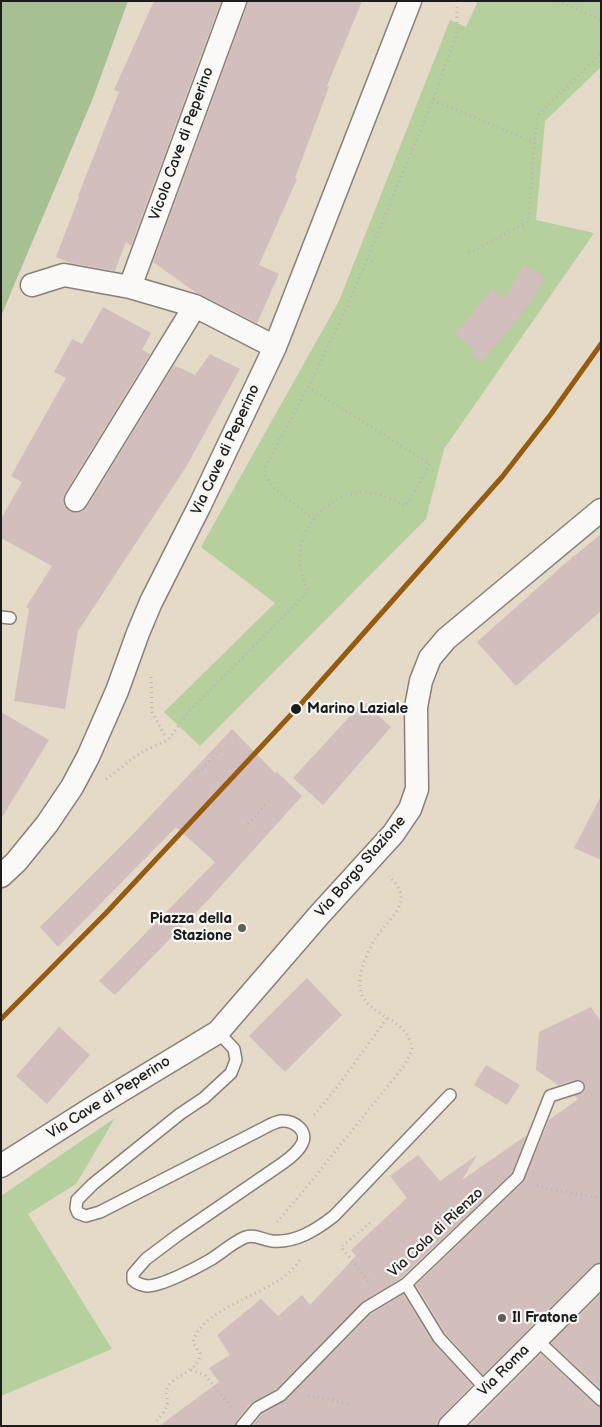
<!DOCTYPE html>
<style>
body{margin:0}
#map{position:relative;width:602px;height:1427px;overflow:hidden;background:#e5d9c8;font-family:"Balsamiq Sans",sans-serif}
canvas{display:block}
.frame{position:absolute;inset:0;border:2px solid #1c1c1c;pointer-events:none}
</style>
<div id="map">
<canvas width="602" height="1427"></canvas>
<div class="frame"></div>
</div>
<script>
const ctx = document.querySelector('canvas').getContext('2d');
ctx.lineJoin = 'round';
function fillPath(path, color) { ctx.fillStyle = color; ctx.fill(path, 'evenodd'); }
function stroke(path, color, width, dash) { ctx.strokeStyle = color; ctx.lineWidth = width; ctx.lineCap = dash ? 'butt' : 'round'; ctx.setLineDash(dash || []); ctx.stroke(path); }
function drawText(font, color, halo, rows, align = 'center') {
  ctx.font = font + ' "Balsamiq Sans",sans-serif'; ctx.lineWidth = 4.5; ctx.setLineDash([]); ctx.textBaseline = 'middle'; ctx.strokeStyle = halo; ctx.fillStyle = color; for (const [text, x, y, turn = 0] of rows) {
    ctx.save(); ctx.translate(x, y); ctx.rotate((+turn || 0) * Math.PI / 180); ctx.textAlign = isNaN(turn) ? turn : align; if (halo) ctx.strokeText(text, 0, 0); ctx.fillText(text, 0, 0); ctx.restore();
  }
}
fillPath(new Path2D(`
 M478,1H601V67L545,121L536,220L594,233L444,449L426,519L200,746L164,712L275,603L201,547L339,301L450,20L466,27Z
 M115,1118L76,1184L28,1214L112,1349L1,1396V1196Z`), '#b5cf9d');
fillPath(new Path2D(`
 M1,1H128L93,98L1,316Z`), '#a6c094');
fillPath(new Path2D(`
 M154,1H221L131,246L126,242L115,271L70,263L56,257L79,197L78,196L119,92L114,90Z
 M248,1H362L327,86L329,87L295,178L297,179L259,265L279,274L257,323L195,292L153,262L247,6Z
 M524,265L545,277L531,302L482,362L471,354L474,349L455,334L492,289L504,299Z
 M103,307L151,333L142,350L150,354L65,493L63,499L64,506L70,511L76,513L82,512L87,507L174,365L195,375L210,354L240,369L186,467L78,631L65,709L14,701L29,609L26,607L52,566L1,538V519L22,482L11,476L66,378L54,372L72,339L82,344Z
 M601,534V611L516,686L477,642L561,567Z
 M363,702L391,727L323,805L293,778Z
 M1,712L49,740L1,819Z
 M232,729L275,773L277,772L302,796L211,897L115,995L99,981L215,862L176,827L58,947L40,927L137,830Z
 M601,796V860L574,848Z
 M307,978L342,1015L285,1072L249,1036Z
 M591,1007L601,1022V1262L597,1263L592,1266L483,1375L445,1333L416,1285L523,1182L549,1120L578,1099L574,1096L584,1092L585,1085L583,1082L580,1080H576L558,1085L536,1070L539,1032Z
 M59,1027L90,1055L47,1104L16,1076Z
 M486,1065L520,1085L507,1105L474,1085Z
 M527,1135L512,1173L401,1278L361,1303L276,1389L251,1403L236,1421L235,1426H159L219,1382L209,1368L230,1355L217,1335L261,1299L278,1316L302,1295L310,1305L356,1256L351,1250L407,1198L390,1176L418,1155L440,1181L477,1155L462,1180Z
 M403,1294L433,1342L472,1385L441,1417L438,1422L437,1426H252L262,1414L286,1400L371,1314Z
 M601,1294V1389L551,1343Z
 M541,1354L596,1405L601,1407V1426H469Z`), '#d2bebc');
const lane = new Path2D(`
 M1,617L10,618
 M218,1032L234,1049L236,1060L231,1073L204,1098L180,1114L93,1184L77,1200L76,1208L78,1213L86,1216L100,1212L262,1129C268,1126 274,1122 281,1121C294,1120 309,1131 302,1144C298,1152 290,1158 283,1163L178,1235L146,1259L133,1274V1280C137,1284 141,1285 147,1286C162,1286 196,1268 210,1260C220,1254 236,1240 246,1237C255,1234 263,1240 272,1241C296,1243 316,1230 334,1216L450,1095
 M406,1284L439,1338L486,1389
 M536,1339L601,1400
 M242,1426L257,1408L281,1395L366,1308L406,1284L518,1177L550,1096L578,1087`);
const street = new Path2D(`
 M32,285L64,275L130,287L195,306L275,347
 M130,287L235,1
 M76,500L195,306
 M1,876L16,862L47,824L72,787L88,757L117,691L138,633L151,602L200,505L275,347L410,1
 M1,1166L94,1107L218,1032L320,914L393,834L410,809L417,789L416,707L421,681L430,658L446,639L601,510
 M450,1426L601,1275`);
stroke(lane, '#868078', 14);
stroke(street, '#868078', 25);
stroke(new Path2D(`
 M558,1L601,20
 M433,100L535,143
 M469,253L528,222L537,116L601,53
 M367,259L374,262
 M314,519L275,489L264,474L266,466L308,387L343,316L367,259L433,100L457,33V7
 M151,677L152,712L165,736
 M198,772L220,751
 M106,779L143,751L168,740L190,710L308,592C304,581 300,569 300,558C299,522 337,487 373,493C385,495 396,501 406,506L430,464L308,387
 M248,824L271,799
 M314,1115L338,1086L387,1018
 M537,1185L548,1189L601,1198
 M277,1222L305,1189L404,1066C407,1060 411,1055 412,1048C412,1045 411,1044 410,1041C400,1013 357,1015 360,980C361,965 369,950 376,937C383,927 401,911 401,899C402,890 395,882 389,876
 M370,1223L341,1247L370,1283
 M191,1370L205,1375L232,1408
 M308,1395L350,1404
 M157,1426V1421C160,1416 166,1411 167,1405C169,1396 162,1391 171,1383C182,1372 198,1371 200,1353L193,1343C200,1305 283,1293 300,1259`), '#b8b6b3', 3, [1, 4]);
stroke(lane, '#fbf9f7', 11);
stroke(street, '#fbf9f7', 22);
stroke(new Path2D(`
 M1,1019L106,913L300,705L502,477L551,414L601,344`), '#965b0e', 5);
for (const [x, y, r, color] of [
 [296,709,6,"#1c1c1c"],
 [242,928,5,"#625e58"],
 [502,1318,5,"#625e58"]
]) { const dot = new Path2D(); dot.arc(x, y, r, 0, 2 * Math.PI); ctx.fillStyle = color; ctx.fill(dot); stroke(dot, '#f6f6f2', 2); }
drawText('15px', '#1c1c1c', '#f6f6f2', [
 ["Vicolo Cave di Peperino",182,144,-70],
 ["Via Cave di Peperino",226,450,-65],
 ["Via Borgo Stazione",361,867,-49],
 ["Via Cave di Peperino",109,1098,-32],
 ["Via Cola di Rienzo",436,1233,-43],
 ["Via Roma",504,1371,-45]
]);
drawText('bold 15px', '#1c1c1c', '#f6f6f2', [
 ["Marino Laziale",307,709]
], 'left');
drawText('bold 15px', '#1c1c1c', '#f6f6f2', [
 ["Piazza della",232,919],
 ["Stazione",232,936],
 ["Il Fratone",512,1318,"left"]
], 'right');
</script>
